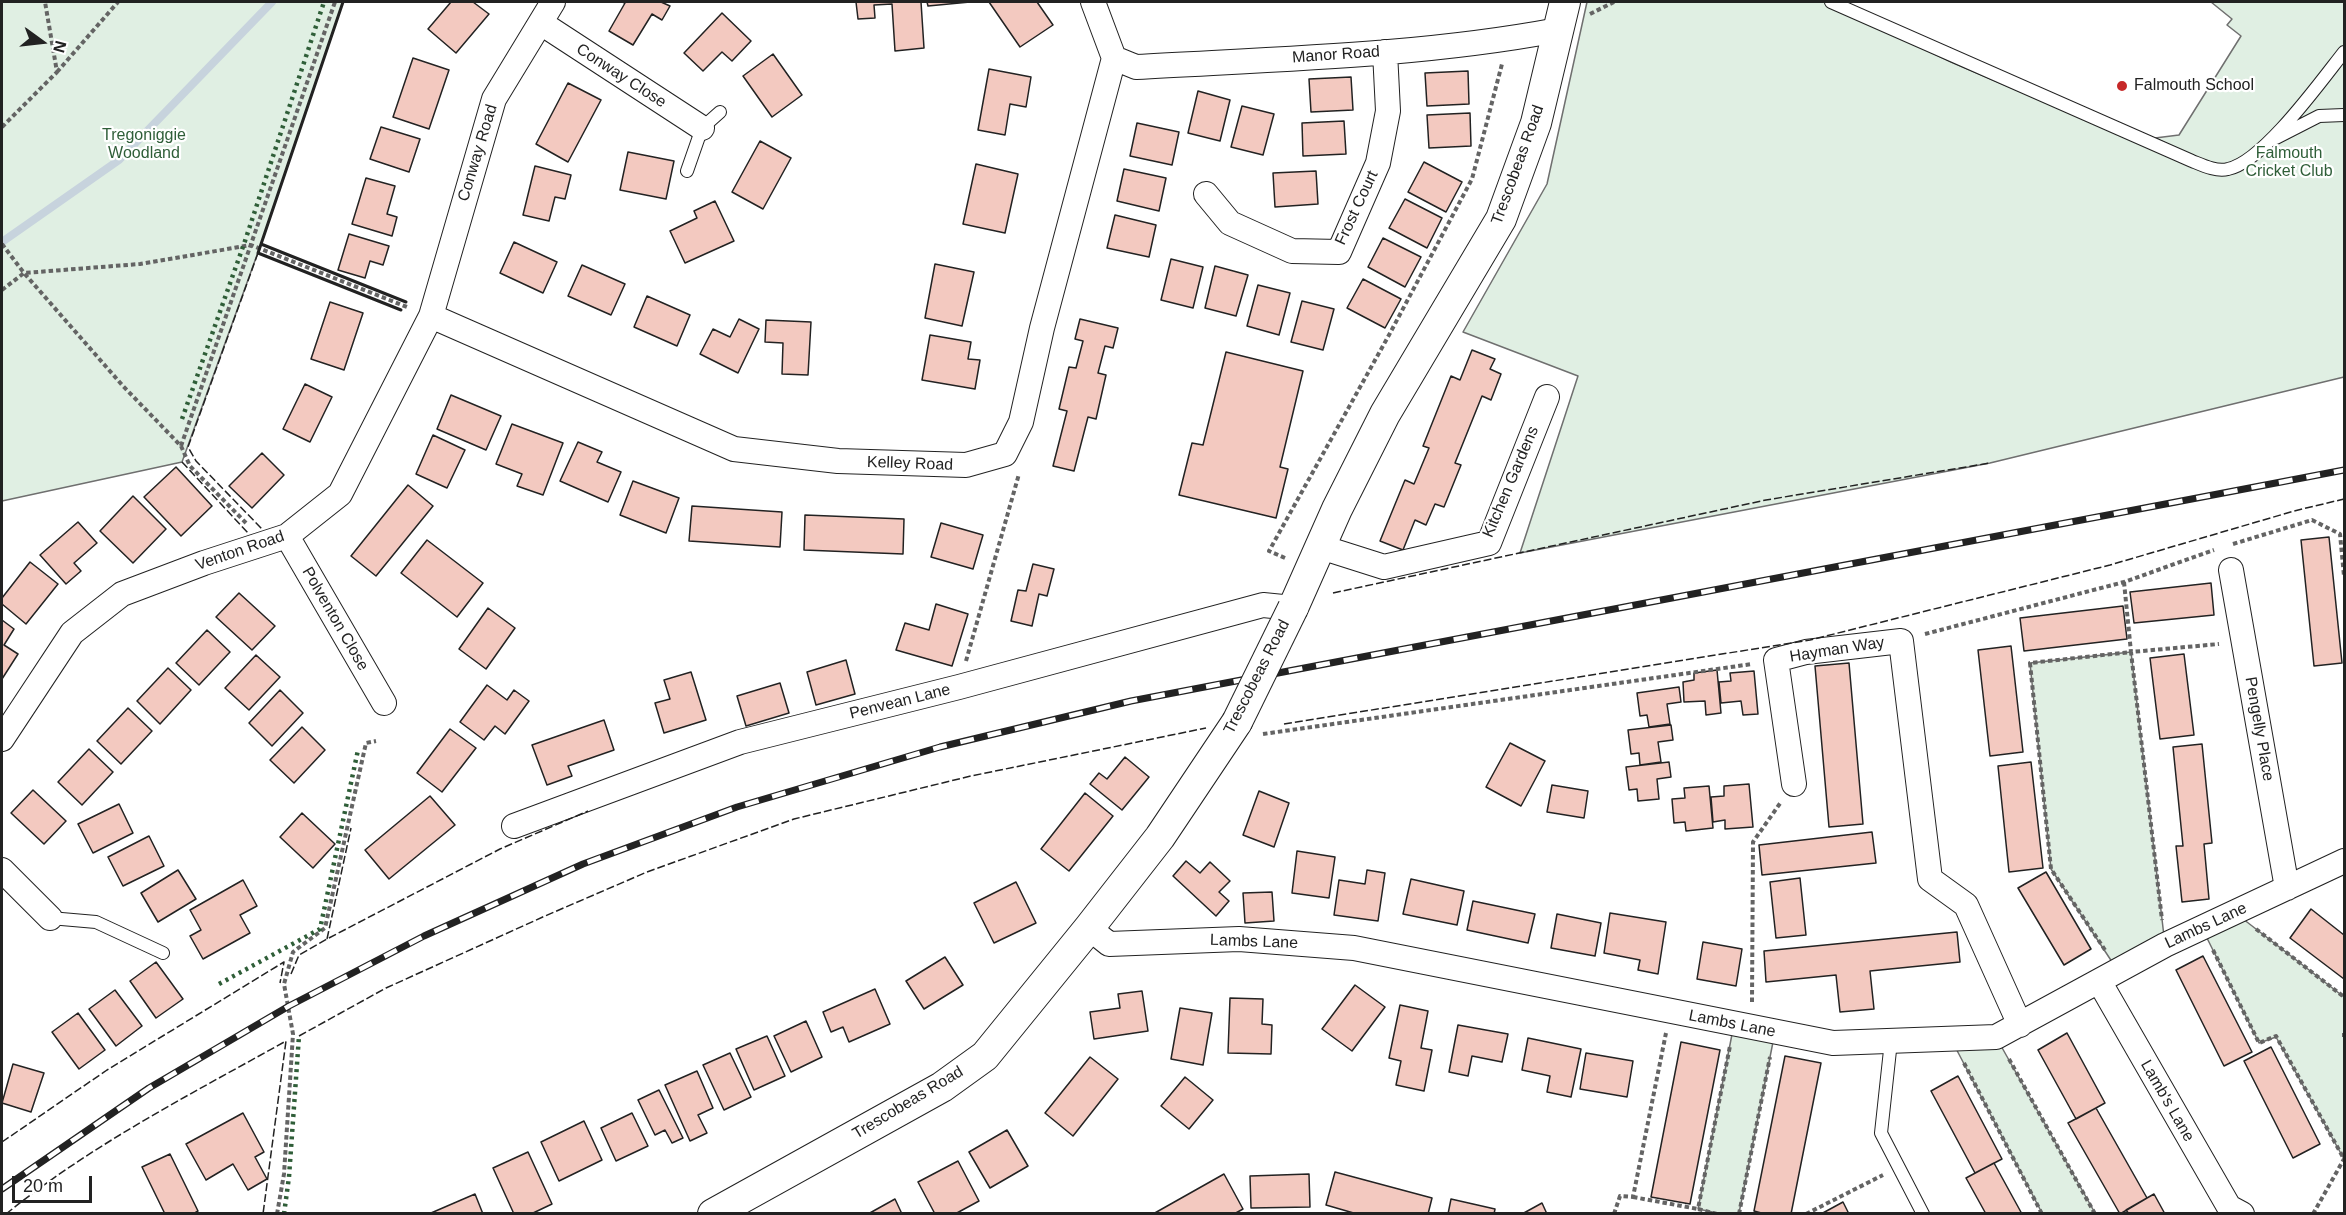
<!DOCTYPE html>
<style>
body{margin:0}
#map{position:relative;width:2346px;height:1215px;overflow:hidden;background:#fff;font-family:Helvetica,sans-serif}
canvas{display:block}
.frame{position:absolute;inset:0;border:3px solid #222;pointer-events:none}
.north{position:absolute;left:12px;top:12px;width:60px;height:60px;-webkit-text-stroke:4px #fff;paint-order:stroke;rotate:105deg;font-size:16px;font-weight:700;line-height:24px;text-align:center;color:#222}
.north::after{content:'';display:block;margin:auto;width:21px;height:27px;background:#222;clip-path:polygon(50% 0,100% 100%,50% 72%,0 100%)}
.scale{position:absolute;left:12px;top:1176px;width:80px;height:27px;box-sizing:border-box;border:3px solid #222;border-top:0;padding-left:8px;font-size:18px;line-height:21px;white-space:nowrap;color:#222;-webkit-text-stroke:4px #fff;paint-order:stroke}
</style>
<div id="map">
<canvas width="2346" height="1215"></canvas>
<div class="frame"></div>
<div class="north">N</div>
<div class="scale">20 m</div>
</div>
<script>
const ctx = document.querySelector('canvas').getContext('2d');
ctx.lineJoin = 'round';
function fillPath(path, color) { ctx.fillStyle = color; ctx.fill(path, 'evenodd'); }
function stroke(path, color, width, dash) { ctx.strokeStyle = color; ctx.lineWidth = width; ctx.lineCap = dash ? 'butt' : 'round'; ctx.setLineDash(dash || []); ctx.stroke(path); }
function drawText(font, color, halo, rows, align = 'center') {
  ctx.font = font + ' Helvetica,sans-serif'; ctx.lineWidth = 4.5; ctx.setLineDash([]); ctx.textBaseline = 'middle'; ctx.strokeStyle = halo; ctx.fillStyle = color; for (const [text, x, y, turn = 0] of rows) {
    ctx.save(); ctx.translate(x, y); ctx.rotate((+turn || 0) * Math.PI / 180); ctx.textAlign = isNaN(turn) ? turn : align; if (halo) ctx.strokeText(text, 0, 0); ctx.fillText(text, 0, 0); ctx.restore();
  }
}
const green = new Path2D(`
 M2,2H343L261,244L182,462L2,501Z
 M1587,2H1828L1951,62L2206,171L2203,161L2155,138L2179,135L2241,36L2227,25L2232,19L2211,2H2344V377L1990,463L1520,553L1578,376L1463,332L1547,184Z
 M2131,652L2165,945L2118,971L2051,869L2030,663Z
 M2234,912L2344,997V1159L2276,1037L2259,1043L2202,928Z
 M1734,1024L1775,1032L1739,1213H1717L1698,1209Z
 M1996,1037L2095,1213H2042L1951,1039Z`);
fillPath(green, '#e0efe3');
stroke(green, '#6f6f6f', 1.5);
stroke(new Path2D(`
 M2,242L119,160L272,2`), '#c7d3dd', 8);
const building = new Path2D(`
 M451,2H473L489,14L456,53L428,29Z
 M622,2H661L670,6L662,20L652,14L633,45L609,31L625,3Z
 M856,2H921L924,48L895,51L892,4L874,5L875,18L858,19Z
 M927,2H970L928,6Z
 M989,2H1037L1053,25L1020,47Z
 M722,13L751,41L732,61L722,52L703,71L684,53Z
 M773,54L802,95L772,117L743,76Z
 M413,58L449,70L429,129L393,117Z
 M989,69L1031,77L1026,107L1010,104L1005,135L978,130Z
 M1468,71L1469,104L1427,106L1425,73Z
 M1351,77L1353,110L1311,112L1309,79Z
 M568,83L601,100L568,162L536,144Z
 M1198,91L1230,100L1220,141L1188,133Z
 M1242,106L1274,114L1263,155L1231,147Z
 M1470,113L1471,146L1429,148L1427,115Z
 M1344,121L1346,154L1303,156L1302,123Z
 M1137,123L1179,132L1172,165L1130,156Z
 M381,127L420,139L409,172L370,159Z
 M760,141L791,158L763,209L732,192Z
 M628,152L674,161L666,199L620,190Z
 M1424,162L1462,182L1446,212L1408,192Z
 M976,164L1018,174L1005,233L963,224Z
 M535,166L571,175L565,199L555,197L549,221L523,215Z
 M1124,169L1166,178L1159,211L1117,201Z
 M1316,171L1318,204L1275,207L1273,173Z
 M366,178L395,186L387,214L397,217L392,236L352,224Z
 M1405,199L1442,218L1427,248L1389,228Z
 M715,201L734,241L685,263L670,231L697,218L694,211Z
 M1115,215L1156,225L1149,257L1107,248Z
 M349,234L389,246L383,265L370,261L365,278L338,270Z
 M1383,238L1421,257L1405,287L1368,267Z
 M514,242L557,262L543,293L500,273Z
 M1171,259L1203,267L1193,308L1161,300Z
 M935,264L974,272L962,326L925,318Z
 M582,265L625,284L611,315L568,296Z
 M1215,266L1248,275L1236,316L1205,308Z
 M1363,279L1401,299L1385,328L1347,308Z
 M1258,285L1290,293L1279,335L1247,326Z
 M647,296L690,315L677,346L634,327Z
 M1302,301L1334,309L1323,350L1291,342Z
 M330,302L363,313L344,370L311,359Z
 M739,319L759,329L738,373L700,354L713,329L730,337Z
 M1080,319L1118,328L1113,348L1105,346L1098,373L1106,375L1096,419L1088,417L1074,471L1053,466L1067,411L1059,409L1069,367L1076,368L1083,341L1075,339Z
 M766,320L811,322L808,375L782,374L783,343L765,342Z
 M930,335L971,342L968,359L980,360L975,389L922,380Z
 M1472,350L1495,359L1490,369L1501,374L1491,400L1482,396L1455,463L1461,465L1444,507L1435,504L1426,525L1415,520L1403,550L1380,541L1405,480L1414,484L1429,448L1423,446L1451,376L1460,380Z
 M1226,352L1303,371L1280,467L1288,469L1276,518L1179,495L1192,443L1203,445Z
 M305,384L332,397L310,442L283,429Z
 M451,395L501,416L486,450L437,429Z
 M512,424L563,443L543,495L517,486L522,474L496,464Z
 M433,435L465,450L447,488L416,474Z
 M578,442L602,452L597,462L621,472L608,502L560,481Z
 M262,453L284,475L252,508L229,486Z
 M176,467L212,506L181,536L144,497Z
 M633,481L679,498L666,533L620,515Z
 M408,485L433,506L376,576L351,556Z
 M133,496L166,529L133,563L100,531Z
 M692,506L782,512L780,547L689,541Z
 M805,515L904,519L903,554L804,550Z
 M78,522L97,543L74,563L81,571L66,584L40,555Z
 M941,523L983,535L973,569L931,557Z
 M2329,537L2342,663L2314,666L2301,540Z
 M427,540L483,583L457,617L401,573Z
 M30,562L58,584L26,624L2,604V598Z
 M1033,564L1054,569L1047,596L1039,594L1032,626L1011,621L1018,590L1026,591Z
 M2211,583L2214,615L2134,623L2130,592Z
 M239,593L275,626L252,650L216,617Z
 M936,604L968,614L952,666L896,650L905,623L929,630Z
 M2123,606L2127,639L2024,651L2020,618Z
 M488,608L515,628L486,669L459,649Z
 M2,620L14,629L4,645L18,654L2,679Z
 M207,630L230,652L199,685L176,663Z
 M2011,646L2023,752L1990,756L1978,650Z
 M2184,654L2194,735L2160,739L2150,658Z
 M256,655L280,677L249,710L225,688Z
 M846,660L855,694L816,705L807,672Z
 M1849,663L1863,824L1829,827L1815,666Z
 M168,668L191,690L160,724L137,701Z
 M1717,670L1721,713L1706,715L1705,701L1684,702L1683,682L1694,680V673Z
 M1754,671L1758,714L1743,715L1741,701L1721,703L1719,682L1731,681L1730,673Z
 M691,672L706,720L664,733L655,703L670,699L664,680Z
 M780,683L789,713L746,726L737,696Z
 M487,685L507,700L514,690L529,701L505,734L495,726L484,740L460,722Z
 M1679,687L1681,702L1667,704L1670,724L1649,727L1647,715L1640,716L1637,693Z
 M280,690L303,713L272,746L249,723Z
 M128,708L152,731L121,764L97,741Z
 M604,720L614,750L568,766L572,776L547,785L532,745Z
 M1671,725L1673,740L1658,742L1661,762L1640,765L1639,753L1631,754L1628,730Z
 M302,727L325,750L294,783L270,760Z
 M450,729L476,748L442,792L417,773Z
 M1510,743L1545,761L1521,806L1486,787Z
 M2202,744L2212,843L2204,844L2209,899L2182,902L2176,846H2183L2173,747Z
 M89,749L113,772L82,805L58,782Z
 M1125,757L1149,777L1122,810L1090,784L1099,773L1107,779Z
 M1669,762L1671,777L1657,779L1659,799L1638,801L1637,789L1629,790L1626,767Z
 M2031,762L2043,868L2009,872L1998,766Z
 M1749,784L1753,827L1725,829V820L1713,822L1711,797L1724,796V786Z
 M1552,785L1588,791L1584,818L1547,812Z
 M1709,786L1713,828L1686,831L1685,822L1674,823L1672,799L1685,798L1684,788Z
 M33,790L66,821L44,844L11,813Z
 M1259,791L1289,803L1274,847L1243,835Z
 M1085,793L1113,816L1069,871L1041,849Z
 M430,796L455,825L389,879L365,850Z
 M119,804L133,833L93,853L78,824Z
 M302,813L335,844L313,868L280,837Z
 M1872,832L1876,863L1762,875L1759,845Z
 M149,836L164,866L123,886L108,857Z
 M1297,851L1335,857L1329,898L1292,893Z
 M1186,861L1200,873L1210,862L1230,881L1219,892L1229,901L1216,916L1173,876Z
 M178,870L196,899L158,922L141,893Z
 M1367,870L1385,873L1378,921L1334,915L1339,880L1365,884Z
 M2046,872L2091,949L2064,965L2018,888Z
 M1800,878L1806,935L1776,938L1770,882Z
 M1411,879L1464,891L1457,925L1403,914Z
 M243,880L257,906L240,915L250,933L203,959L190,936L201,930L190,910Z
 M1016,882L1036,923L994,943L974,903Z
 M1272,892L1274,921L1245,923L1243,893Z
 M1473,901L1535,914L1528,943L1467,930Z
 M2311,909L2344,935V979L2290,938Z
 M1610,913L1666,922L1658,974L1638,970L1640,960L1604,953Z
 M1557,914L1601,923L1595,956L1551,948Z
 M1957,932L1960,962L1870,971L1874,1009L1840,1012L1836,975L1766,982L1764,951Z
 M1703,942L1742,949L1736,986L1697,979Z
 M2203,956L2252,1052L2224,1066L2176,970Z
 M945,957L963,985L924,1009L906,981Z
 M156,962L183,999L156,1018L130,981Z
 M1355,985L1385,1007L1352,1051L1322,1029Z
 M875,989L890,1024L849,1042L843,1027L831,1032L823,1012Z
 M115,990L142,1026L116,1046L89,1009Z
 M1142,991L1148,1031L1094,1039L1090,1012L1120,1008L1118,994Z
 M1230,998L1263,999L1262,1024L1272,1025L1271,1054L1228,1053Z
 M1400,1005L1428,1011L1421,1048L1432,1050L1424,1091L1396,1085L1401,1061L1389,1058Z
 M1180,1008L1212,1013L1203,1065L1171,1059Z
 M78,1013L105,1050L79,1069L52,1032Z
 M806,1021L822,1057L791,1072L774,1036Z
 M1458,1025L1508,1034L1502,1062L1472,1056L1468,1076L1449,1072Z
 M2067,1033L2105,1103L2076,1119L2038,1050Z
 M767,1036L785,1076L754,1090L736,1049Z
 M1528,1038L1581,1049L1571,1097L1547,1092L1550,1076L1522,1070Z
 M1681,1042L1720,1050L1690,1204L1651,1197Z
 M2271,1047L2320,1144L2293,1158L2244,1061Z
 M730,1053L751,1097L724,1110L703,1065Z
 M1586,1053L1633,1061L1627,1097L1580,1089Z
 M1785,1056L1821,1063L1791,1214H1765L1754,1211Z
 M1090,1057L1118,1079L1073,1136L1045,1113Z
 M13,1064L44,1073L31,1112L2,1103Z
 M697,1071L713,1108L698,1115L707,1133L690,1141L665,1085Z
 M1958,1076L2002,1159L1975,1173L1931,1091Z
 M1185,1077L1213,1100L1189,1129L1161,1106Z
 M659,1090L683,1138L672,1143L665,1130L655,1135L638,1100Z
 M2096,1108L2147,1198L2120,1214L2068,1123Z
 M243,1113L264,1152L255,1157L267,1179L248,1190L233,1164L206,1180L186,1144Z
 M632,1113L648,1146L616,1161L601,1128Z
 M584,1121L602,1160L559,1181L541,1142Z
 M1007,1130L1028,1166L990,1188L969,1152Z
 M528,1152L552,1204L531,1214H514L493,1168Z
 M170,1154L198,1211L193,1214H165L142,1167Z
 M958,1161L979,1201L955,1214H935L918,1182Z
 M1994,1163L2022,1214H1986L1966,1178Z
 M1335,1172L1432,1198L1428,1214H1357L1326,1205Z
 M1224,1174L1243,1209L1234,1214H1153Z
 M1309,1174L1310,1207L1251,1208L1250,1176Z
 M475,1194L483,1214H431V1213Z
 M2154,1194L2165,1214H2129L2126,1210Z
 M895,1199L902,1214H868Z
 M1451,1199L1495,1209L1494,1214H1448Z
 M1843,1202L1849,1214H1821Z
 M1542,1203L1547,1214H1522Z`);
fillPath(building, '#f3c9c0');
stroke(building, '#222', 1.5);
const service = new Path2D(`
 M1831,2L2192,161C2202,165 2216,172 2228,169C2263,162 2321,81 2344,52
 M2276,138L2319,116L2344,115
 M687,171L702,128L720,112
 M50,918L96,922L163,953
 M1891,1041L1881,1133L1923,1214`);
const minor = new Path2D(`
 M1093,2L1114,58
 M541,23L702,128
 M1114,58L1136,67C1276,59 1419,56 1558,30
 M1206,194L1230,223L1292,251L1339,252L1378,163L1388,111L1385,52
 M431,316L734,449L838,461L966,465L1005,454L1021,422L1042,328L1114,58
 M287,536L384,703
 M1321,547L1384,567L1489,543L1547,397
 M2231,570L2287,888
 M2,739L72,633L122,594L204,563L287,536L340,494L431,316L494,99L553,2
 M1794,784L1776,660L1806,652L1901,641L1930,879L1966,905L2020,1025
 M514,826L740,742L959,687L1263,605L1293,608
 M2,870L50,918
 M1089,928L1109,944L1239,939L1354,948L1833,1043L1996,1037L2165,945L2344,861
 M2099,981L2229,1207L2242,1214`);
const tertiary = new Path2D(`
 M1293,608L1337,509L1385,414L1501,219L1536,123L1565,2
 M713,1214L942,1087L985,1056L1089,928L1160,837L1237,722`);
stroke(service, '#222', 14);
stroke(minor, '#222', 26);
stroke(tertiary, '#222', 32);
stroke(new Path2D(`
 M1590,14L1614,2
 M57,72L118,2
 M2,127L57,72L45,2
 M2,244L24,273L123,386L181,446L190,466L246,523
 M2,290L24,273L140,264L251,245L407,307
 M181,446L335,2
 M2233,544L2312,520L2340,534L2344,576
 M1285,558L1269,551L1389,335L1472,179L1502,64
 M2124,582L2131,652L2219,644
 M1925,634L2124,582L2214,550
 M966,661L1019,474
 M1263,734L1752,664
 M2256,929L2344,997
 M2105,950L2051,869L2030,663L2131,652L2162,920
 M2213,950L2259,1043L2276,1036L2344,1159
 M1752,1002L1753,842L1781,802
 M2344,1033V1037
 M2009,1059L2095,1214
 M1964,1063L2042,1214
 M1633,1197L1698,1209
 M277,1214L284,1174L293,1034L284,984L293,952L325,928L366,743L376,741
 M1614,1214L1620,1196L1633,1197L1666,1033
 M1717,1214L1698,1209L1730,1046
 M1739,1214L1770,1057
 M1806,1214L1883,1175
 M2313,1214L2344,1159`), '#646464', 4, [4.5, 3]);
stroke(service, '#fff', 12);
stroke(minor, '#fff', 24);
stroke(tertiary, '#fff', 30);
const rail = new Path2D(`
 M2,1189L149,1088L289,1006L424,936L583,864L737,807L940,747L1131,701L2344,470`);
stroke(rail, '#222', 7);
stroke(rail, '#fff', 4.5, [14]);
const tertiaryBridge = new Path2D(`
 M1237,722L1293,608`);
stroke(tertiaryBridge, '#222', 32, []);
stroke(tertiaryBridge, '#fff', 30);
stroke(new Path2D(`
 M182,419L245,241L324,2
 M219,984L320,929L358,750
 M284,1214L289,1177L299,1036`), '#2f5e38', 4.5, [3, 4.5]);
stroke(new Path2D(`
 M258,253L188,447L196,461L262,529
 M182,462L248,533
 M1333,593L1766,500L1990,463
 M1284,724L1810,640L2110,565L2294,511L2344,499
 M327,939L351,828
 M291,974L299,955L327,939L500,849L588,811
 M299,1036L386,988L545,916L647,872L794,819L971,776L1206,728
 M2,1142L107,1070L284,962L280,983
 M6,1214C91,1145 191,1094 286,1041L263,1214`), '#222', 1.5, [8, 3]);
stroke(new Path2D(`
 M343,2L258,253L401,310
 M261,244L406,302`), '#222', 3);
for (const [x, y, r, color] of [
 [2122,86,6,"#c62828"]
]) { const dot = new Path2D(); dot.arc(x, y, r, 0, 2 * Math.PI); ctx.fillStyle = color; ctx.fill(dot); stroke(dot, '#fff', 2); }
drawText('16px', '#222', '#fff', [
 ["Manor Road",1336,55,-4],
 ["Conway Close",621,76,33],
 ["Conway Road",478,153,-73],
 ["Trescobeas Road",1518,165,-70],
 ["Frost Court",1357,208,-65],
 ["Kelley Road",910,464,2],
 ["Kitchen Gardens",1511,482,-67],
 ["Venton Road",240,551,-19],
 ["Polventon Close",335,619,60],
 ["Hayman Way",1837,650,-9],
 ["Trescobeas Road",1257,677,-63],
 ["Penvean Lane",900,702,-14],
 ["Pengelly Place",2259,729,80],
 ["Lambs Lane",2206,926,-25],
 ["Lambs Lane",1254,942,2],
 ["Lambs Lane",1732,1024,11],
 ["Lamb's Lane",2167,1101,60],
 ["Trescobeas Road",908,1103,-31]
]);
drawText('16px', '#222', '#fff', [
 ["Falmouth School",2134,86]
], 'left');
drawText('16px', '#2f5e38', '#fff', [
 ["Tregoniggie",144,136],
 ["Woodland",144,154],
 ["Falmouth",2289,154],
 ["Cricket Club",2289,172]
]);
</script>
